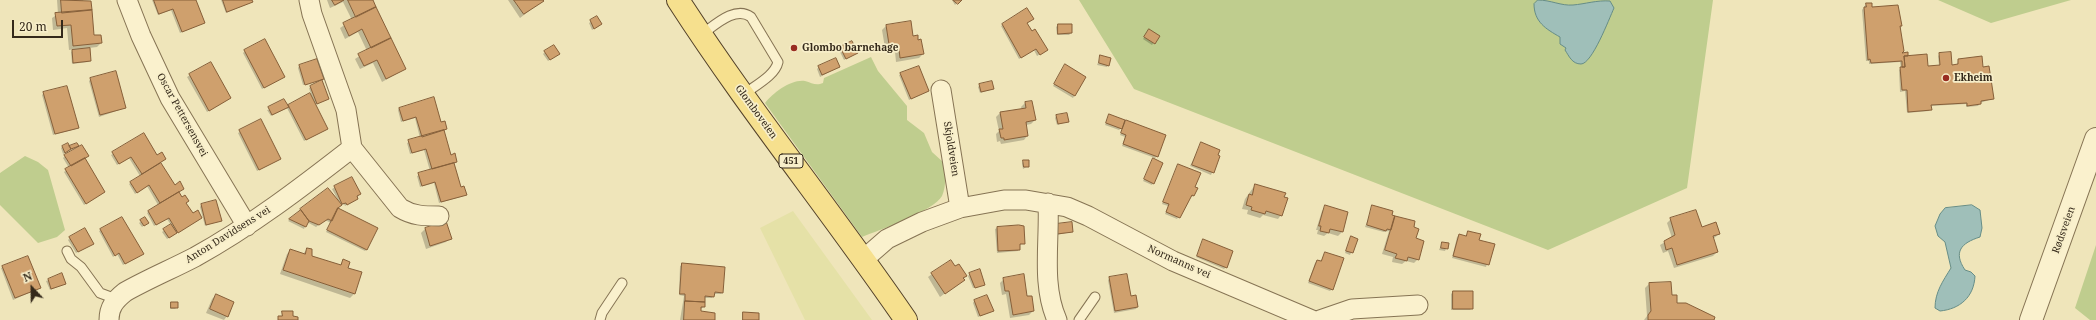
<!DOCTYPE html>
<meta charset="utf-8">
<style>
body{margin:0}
#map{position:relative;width:2096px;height:320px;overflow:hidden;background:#efe5ba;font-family:"Noto Serif",serif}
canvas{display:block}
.north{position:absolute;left:12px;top:268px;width:40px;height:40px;-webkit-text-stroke:3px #f7eec9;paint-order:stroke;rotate:338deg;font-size:11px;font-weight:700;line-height:16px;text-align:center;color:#34291a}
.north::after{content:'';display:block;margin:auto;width:14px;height:18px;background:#34291a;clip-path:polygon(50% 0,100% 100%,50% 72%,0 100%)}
.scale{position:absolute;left:12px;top:20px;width:51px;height:18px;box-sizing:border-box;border:2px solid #34291a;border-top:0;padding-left:5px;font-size:12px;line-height:14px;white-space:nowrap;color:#34291a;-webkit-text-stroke:3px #f7eec9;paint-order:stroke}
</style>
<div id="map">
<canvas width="2096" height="320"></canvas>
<div class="north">N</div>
<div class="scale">20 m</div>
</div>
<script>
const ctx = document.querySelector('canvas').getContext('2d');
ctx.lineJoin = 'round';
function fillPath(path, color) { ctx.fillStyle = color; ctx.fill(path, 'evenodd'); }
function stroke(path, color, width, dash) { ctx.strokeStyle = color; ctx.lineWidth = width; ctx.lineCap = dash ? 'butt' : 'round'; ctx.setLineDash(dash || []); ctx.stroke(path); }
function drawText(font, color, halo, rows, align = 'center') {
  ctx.font = font + ' "Noto Serif",serif'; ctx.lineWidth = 3.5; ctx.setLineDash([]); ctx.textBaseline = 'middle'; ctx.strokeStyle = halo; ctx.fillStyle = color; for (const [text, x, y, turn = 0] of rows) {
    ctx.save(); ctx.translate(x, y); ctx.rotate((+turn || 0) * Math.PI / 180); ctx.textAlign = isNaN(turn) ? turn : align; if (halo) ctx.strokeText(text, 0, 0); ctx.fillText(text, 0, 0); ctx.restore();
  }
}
fillPath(new Path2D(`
 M793,211L872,320H805L760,228Z`), '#e5e1a7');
fillPath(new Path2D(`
 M1079,0H1713L1687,188L1548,250L1134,89Z
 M1938,0H2071L1991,23Z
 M871,57L878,71L907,106V120L924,133L932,152L943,162C945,173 947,185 942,196C934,211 879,230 862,237L765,103C773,93 791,79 805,81C812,83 816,86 823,83L824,78Z
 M25,156L38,162L48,170L65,230L57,237L38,243L0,205V173Z
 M2096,245V320H2090L2075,308Z`), '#bfcd8e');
const water = new Path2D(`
 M1538,0C1551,0 1561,6 1573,5C1585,4 1597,0 1610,1L1614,8C1609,19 1592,64 1581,64C1572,64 1569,56 1565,50L1566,48L1560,44V37C1546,29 1534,22 1534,4Z
 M1972,205L1980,210L1982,228L1980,237C1961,243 1953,252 1965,270L1971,272L1975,276C1974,297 1960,309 1940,311L1935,308C1935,292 1943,281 1951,268L1945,242L1938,236L1935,226L1940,214L1945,208Z`);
fillPath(water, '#9fbfb9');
stroke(water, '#668d87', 1);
fillPath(new Path2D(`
 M57,0H83L93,37L100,36L101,43L97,47L89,48L90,61L88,62L72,64L71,52L74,49L69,50L67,28L53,30L52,18L58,14Z
 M152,0H195L204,23L180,33L171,10L158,15Z
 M221,0H251L252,2L226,13Z
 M327,0H372L405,69L382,82L373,63L360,69L355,59L367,51L358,32L345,39L340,28L352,20L343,2L330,8Z
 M508,0H542V1L520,18Z
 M952,0H960L955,5Z
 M1866,4L1901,26L1900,54L1927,67L1939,66L1938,56L1940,54L1952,66L1957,65L1958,60L1982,68L1992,99L1980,103L1978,106L1966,107V104L1930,106L1929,111L1907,113L1905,91L1900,92L1899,70L1901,68L1900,62L1869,64V61H1866L1862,10Z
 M1027,9L1031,21L1026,24L1045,51L1037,56L1034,50L1019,59L1001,26Z
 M597,18L599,26L592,30L589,23Z
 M1058,25L1071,33L1069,35H1057L1056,27Z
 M886,26L912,37L923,54L919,58L896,62L895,52L886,54L882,30Z
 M1148,32L1159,36L1152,45L1143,39Z
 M841,48L856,53L844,60L839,50Z
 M245,51L282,78L262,89L243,53Z
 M545,52L557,55L548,61L543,54Z
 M1101,56L1108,65L1107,67L1097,65Z
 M210,63L230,98L207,112L187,77Z
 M299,66L322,79L303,85L298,68Z
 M1065,66L1085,77L1073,98L1053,86Z
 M819,67H839L820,77L817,69Z
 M901,74L928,91L909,100L899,75Z
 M91,79L125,108L99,117L89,81Z
 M321,81L328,99L315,105L327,129L304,141L287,108L271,116L267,110L287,106L311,94L309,88Z
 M980,85L993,89L980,93L978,87Z
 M44,93L77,127L76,129L53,135L42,95Z
 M1025,103L1035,120L1031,124L1026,125L1027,136L1024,140L1001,144L1000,141L997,142L996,134L999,131L996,117L1000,113L1022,110L1021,107Z
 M399,108L441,123L446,129L443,131L450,156L456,162L454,163L460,189L466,194L464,196L439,203L434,183L420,187L417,176L430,171L424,150L410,154L407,143L420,138L415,118L401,122L398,110Z
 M1109,115L1121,126L1126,121L1157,156L1155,158L1122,146L1125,137L1120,135L1124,125L1119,130L1105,125Z
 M1056,116L1068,121L1057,125L1055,118Z
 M260,120L278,160L257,171L238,133Z
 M143,135L157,157L165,159L160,163L182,198L188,201L186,204L192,215L199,220L167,239L162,232L171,225L167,219L154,226L147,213L158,205L147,186L135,194L129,184L140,176L129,158L117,165L111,155Z
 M1201,144L1219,157L1211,175L1190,166Z
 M78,146L63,154L61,148L62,147L69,148Z
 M65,156L86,158L84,159L104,192L84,205L64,172L69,168L63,158Z
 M1153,160V183L1152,185L1143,181Z
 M1024,161L1028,166L1023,169L1022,163Z
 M1178,165L1194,187V196L1190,197L1177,219L1165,214L1168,206L1162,204Z
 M352,178L360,194L355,200L345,206L344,204L336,209L367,249L365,251L326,232L331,223L325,220L316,227L307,222L304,229L288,221L328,189L338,200L332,189Z
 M1255,185L1281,215L1278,219L1263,215L1260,218L1247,214L1248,210L1242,209L1245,199Z
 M201,205L220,220L205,226L200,207Z
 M1373,206L1413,228L1418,259L1414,263L1406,261L1402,264L1392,262L1393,257L1382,254L1389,231L1384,232L1365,227Z
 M1325,207L1347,213L1342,232L1338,236L1328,233L1324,236L1317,234L1318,230H1316L1322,211Z
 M145,218L146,224L142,227L139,223Z
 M1671,219L1719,234L1713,239L1717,252L1713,256L1674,268L1668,251L1663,253L1660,245L1672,238L1667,223Z
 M445,222L450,238L446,242L426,249L421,233L425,229Z
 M1055,227L1072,232L1056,235Z
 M997,228L1024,243L1019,245L1018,251L997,253L995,229Z
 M101,230L141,255L123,265L117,254L113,257L99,231Z
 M1468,232L1478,241L1493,244L1486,267L1452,258L1457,237L1459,235L1466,237Z
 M1351,237L1357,240L1350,255L1345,253Z
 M70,238L91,245L76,253L68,240Z
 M1204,240L1226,267L1224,269L1196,257Z
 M1442,243L1448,244L1445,251L1439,250Z
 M307,249L311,256L339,266L344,261L354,294L350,298L280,274L287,254L291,250L303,254Z
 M1325,253L1332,289L1330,291L1308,283L1315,263L1317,261L1321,262Z
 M682,265L722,293L721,294H714L712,298H704V306L700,310V312L714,320H680L684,296L679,295L680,266Z
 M3,267L40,288L13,300L1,268Z
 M955,267L966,276L963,280L940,297L928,277L932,274Z
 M970,274L984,284L973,288L968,276Z
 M61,275L65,284L50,290L46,281Z
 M1110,278L1137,307L1136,309L1114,313L1108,280Z
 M1004,279L1026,297L1033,311L1029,315L1010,318L1006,294L1002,295L1000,283Z
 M1670,283L1671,296L1676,304L1712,320H1644L1647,316L1645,288L1649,284Z
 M1453,292L1472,308L1470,310H1451V294Z
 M216,295L227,316L224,320L206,313L212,299Z
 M974,301L991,312L978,317L973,303Z
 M171,303L177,307L175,309H170Z`), '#0003');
const building = new Path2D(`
 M61,0L91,1L92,10L62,13Z
 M154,0H196L205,23L182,32L173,9L159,14Z
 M223,0H252L253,2L227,12Z
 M332,0H344L335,5Z
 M348,0H373L376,7L356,17Z
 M514,0H543L544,1L524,14Z
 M953,0H962L958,4Z
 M1866,3H1872V7L1898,5L1902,26H1900L1904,51L1902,53L1908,52V56H1904L1905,67H1902V61L1871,63L1870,59L1868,60L1864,7H1866Z
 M376,7L391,38L371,48L362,29L349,36L343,23Z
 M1027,8L1034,19L1027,23L1032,31L1035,29L1048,50L1040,55L1036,49L1021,58L1002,24Z
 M92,10L94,35H101L102,43L73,46L71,25L57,26L55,13Z
 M597,16L602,24L594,29L590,20Z
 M911,21L913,36L918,35V40L921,39L924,54L900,58L899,49L890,51L886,25Z
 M1058,24H1072V33L1058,34Z
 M1149,29L1160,36L1155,44L1144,37Z
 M391,38L406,69L386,79L377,60L364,66L358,54Z
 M265,39L285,77L264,88L244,50Z
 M852,41L858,53L846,59L840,47Z
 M554,45L560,54L550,60L544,51Z
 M90,48L91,61L73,63L72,50Z
 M1951,52L1952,65L1958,64V59L1982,56L1983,67L1989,66L1994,99L1981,101V104L1967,106V103L1931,105L1932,110L1908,112L1907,90H1902L1900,67H1905L1904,56L1927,54L1928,66L1940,65L1939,53Z
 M1100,55L1111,58L1109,66L1099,63Z
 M836,58L840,67L822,75L818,66Z
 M317,59L324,79L305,85L299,65Z
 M211,62L231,98L209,111L189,74Z
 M1065,64L1086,77L1075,96L1054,84Z
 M919,66L929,91L911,99L900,73Z
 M116,71L126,108L100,115L90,78Z
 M322,80L329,99L317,104L310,86Z
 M992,81L994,89L981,92L979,84Z
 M67,86L79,128L55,134L43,92Z
 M310,93L328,129L306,140L288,105Z
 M434,97L441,122L445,121L447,129L422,137L416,117L403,121L399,108Z
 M284,99L289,107L272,115L268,107Z
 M1032,101L1036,120L1026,122L1028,136L1004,140V138H1001L999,129H1003L1000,112L1026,108L1025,102Z
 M1067,113L1069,122L1058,124L1056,115Z
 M1109,114L1125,120L1122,129L1106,123Z
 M261,119L281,159L259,170L239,130Z
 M1126,120L1166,135L1158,157L1123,144L1126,135L1121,133Z
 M444,130L451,155L455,153L457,162L432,169L426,149L412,153L408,140Z
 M144,133L157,155L162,152L166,159L142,174L131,157L119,164L112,152Z
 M1201,142L1220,150L1218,155L1220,156L1214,173L1192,165Z
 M68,143L71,149L65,153L62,146Z
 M77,143L79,146L71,149L69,146Z
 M82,145L89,156L71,166L64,155Z
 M85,158L105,192L86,204L65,169Z
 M1153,158L1163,163L1154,184L1144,179Z
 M1023,160H1029V167H1024Z
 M161,163L175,185L180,181L184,189L160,203L149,185L137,193L130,182Z
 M454,163L461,187L464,186L467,195L441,202L435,182L422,186L418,173Z
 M1178,164L1201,173L1195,187L1198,188L1194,196L1192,195L1180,218L1166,212L1169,204L1163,202Z
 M352,177L361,194L357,196L358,199L347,205L346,203L342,204L334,186Z
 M1255,184L1286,193L1284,197L1288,198L1282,216L1266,211L1265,214L1251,210L1252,207L1246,205L1249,194L1252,195Z
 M328,188L342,205L338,208L332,221L328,219L319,225L309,221L300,209Z
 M179,192L182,197L185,195L189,201L186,203L193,213L198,210L202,218L178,233L169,218L156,225L148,211Z
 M216,200L222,221L206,225L201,204Z
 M1325,205L1348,212L1343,232L1330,229L1329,233L1320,231L1321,226H1319Z
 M1372,205L1393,211L1392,215L1395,216L1391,230L1387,229L1386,231L1367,225Z
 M338,208L378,228L367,250L327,230Z
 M301,210L309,221L306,227L289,219Z
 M1696,210L1702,227L1716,222L1720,234L1713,236L1718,252L1677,265L1672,248L1666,250L1664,241L1675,235L1670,218Z
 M1395,216L1415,221L1414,227L1419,229L1416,238L1424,241L1419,260L1408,257L1407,261L1395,258L1397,254L1385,250Z
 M122,217L144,254L125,264L119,253L115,256L100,229Z
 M145,217L149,223L144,226L140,220Z
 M446,221L452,239L430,246L425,228Z
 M1072,222L1073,232L1057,234L1056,224Z
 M171,224L177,233L169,238L163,229Z
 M1019,225L1024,226L1025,244H1020V250L998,251L997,227Z
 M85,228L94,244L78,252L69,237Z
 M1468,231L1481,234L1479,240L1495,244L1489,265L1453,256L1459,234L1466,236Z
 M1351,236L1358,239L1353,253L1346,251Z
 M1203,239L1233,251L1227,268L1197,256Z
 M1442,242L1449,243L1448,249L1441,248Z
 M307,248L312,249V256L341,265L343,259L350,262L348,268L362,272L355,294L283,270L290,249L305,254Z
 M1325,252L1344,258L1333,290L1309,281L1317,260L1321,261Z
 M28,256L41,288L15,298L2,266Z
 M951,260L955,266L959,264L967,276L963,278L965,280L945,294L931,273Z
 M682,263L725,267L723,293L715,292L714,297L705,296V302L685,301V294H680Z
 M980,269L985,285L975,288L969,273Z
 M62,273L66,284L51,289L48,279Z
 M1024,274L1027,296H1032L1034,311L1013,315L1009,291H1005L1003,278Z
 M1127,274L1131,296L1136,295L1138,307L1115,311L1109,277Z
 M1671,282L1672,295H1677V303H1686L1715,317L1714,320H1648V315L1651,311L1649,283Z
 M1453,291H1473V309H1453Z
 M216,294L234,302L228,317L210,309Z
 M987,295L994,311L980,316L974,300Z
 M685,301L705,302V307H701V311L715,313V320H684Z
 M171,302H178V308H171Z
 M282,311H293V316L298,317V320H278V316H282Z
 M743,312L759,313V320H743Z`);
fillPath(building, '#cfa06d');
stroke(building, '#865f39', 1);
const service = new Path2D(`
 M701,35C714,26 735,5 751,17L778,62C775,76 754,86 743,95
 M67,251L71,259L81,267L100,293L116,299
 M600,320L602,313L622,283
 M1079,320L1095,297`);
const minor = new Path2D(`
 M127,0L141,36L170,98L247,226
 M941,90L960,208
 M352,148L400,208C413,216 424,216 439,216
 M1048,203C1050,241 1041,284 1057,320
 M864,259L887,239L922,222L960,208L1004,200H1026L1067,207L1088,216L1173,261L1312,320
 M109,320C109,307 115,300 125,292C148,279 172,269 195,257C251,226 302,187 352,148L346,110L312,14L309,0
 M1320,320L1352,309L1418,305`);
const tertiary = new Path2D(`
 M2031,320L2096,139`);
const primary = new Path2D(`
 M678,0C749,110 832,212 906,320`);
stroke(service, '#867454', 11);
stroke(minor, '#867454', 21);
stroke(tertiary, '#867454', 24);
stroke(primary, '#534129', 24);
stroke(service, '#faf1cd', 9);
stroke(minor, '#faf1cd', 19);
stroke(tertiary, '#faf1cd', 22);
stroke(primary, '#f6e08e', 22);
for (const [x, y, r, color] of [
 [794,48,4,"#982c21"],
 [1946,78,4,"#982c21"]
]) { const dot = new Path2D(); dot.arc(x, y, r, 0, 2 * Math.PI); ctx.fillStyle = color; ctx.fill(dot); stroke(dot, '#f7eec9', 1.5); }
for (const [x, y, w] of [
 [791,161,24]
]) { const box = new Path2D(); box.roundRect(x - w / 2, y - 7, w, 14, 3); ctx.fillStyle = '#f7eec9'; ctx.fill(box); stroke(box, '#34291a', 1); }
drawText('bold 9px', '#34291a', null, [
 ["451",791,161]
]);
drawText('bold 10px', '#34291a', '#f7eec9', [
 ["Glombo barnehage",802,48],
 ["Ekheim",1954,78]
], 'left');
drawText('10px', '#34291a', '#f7eec9', [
 ["Glomboveien",756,112,54],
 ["Oscar Pettersensvei",182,115,61],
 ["Skjoldveien",951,149,81],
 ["Rødsveien",2064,230,-70],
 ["Anton Davidsens vei",228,235,-32],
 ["Normanns vei",1179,262,24]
]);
</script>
